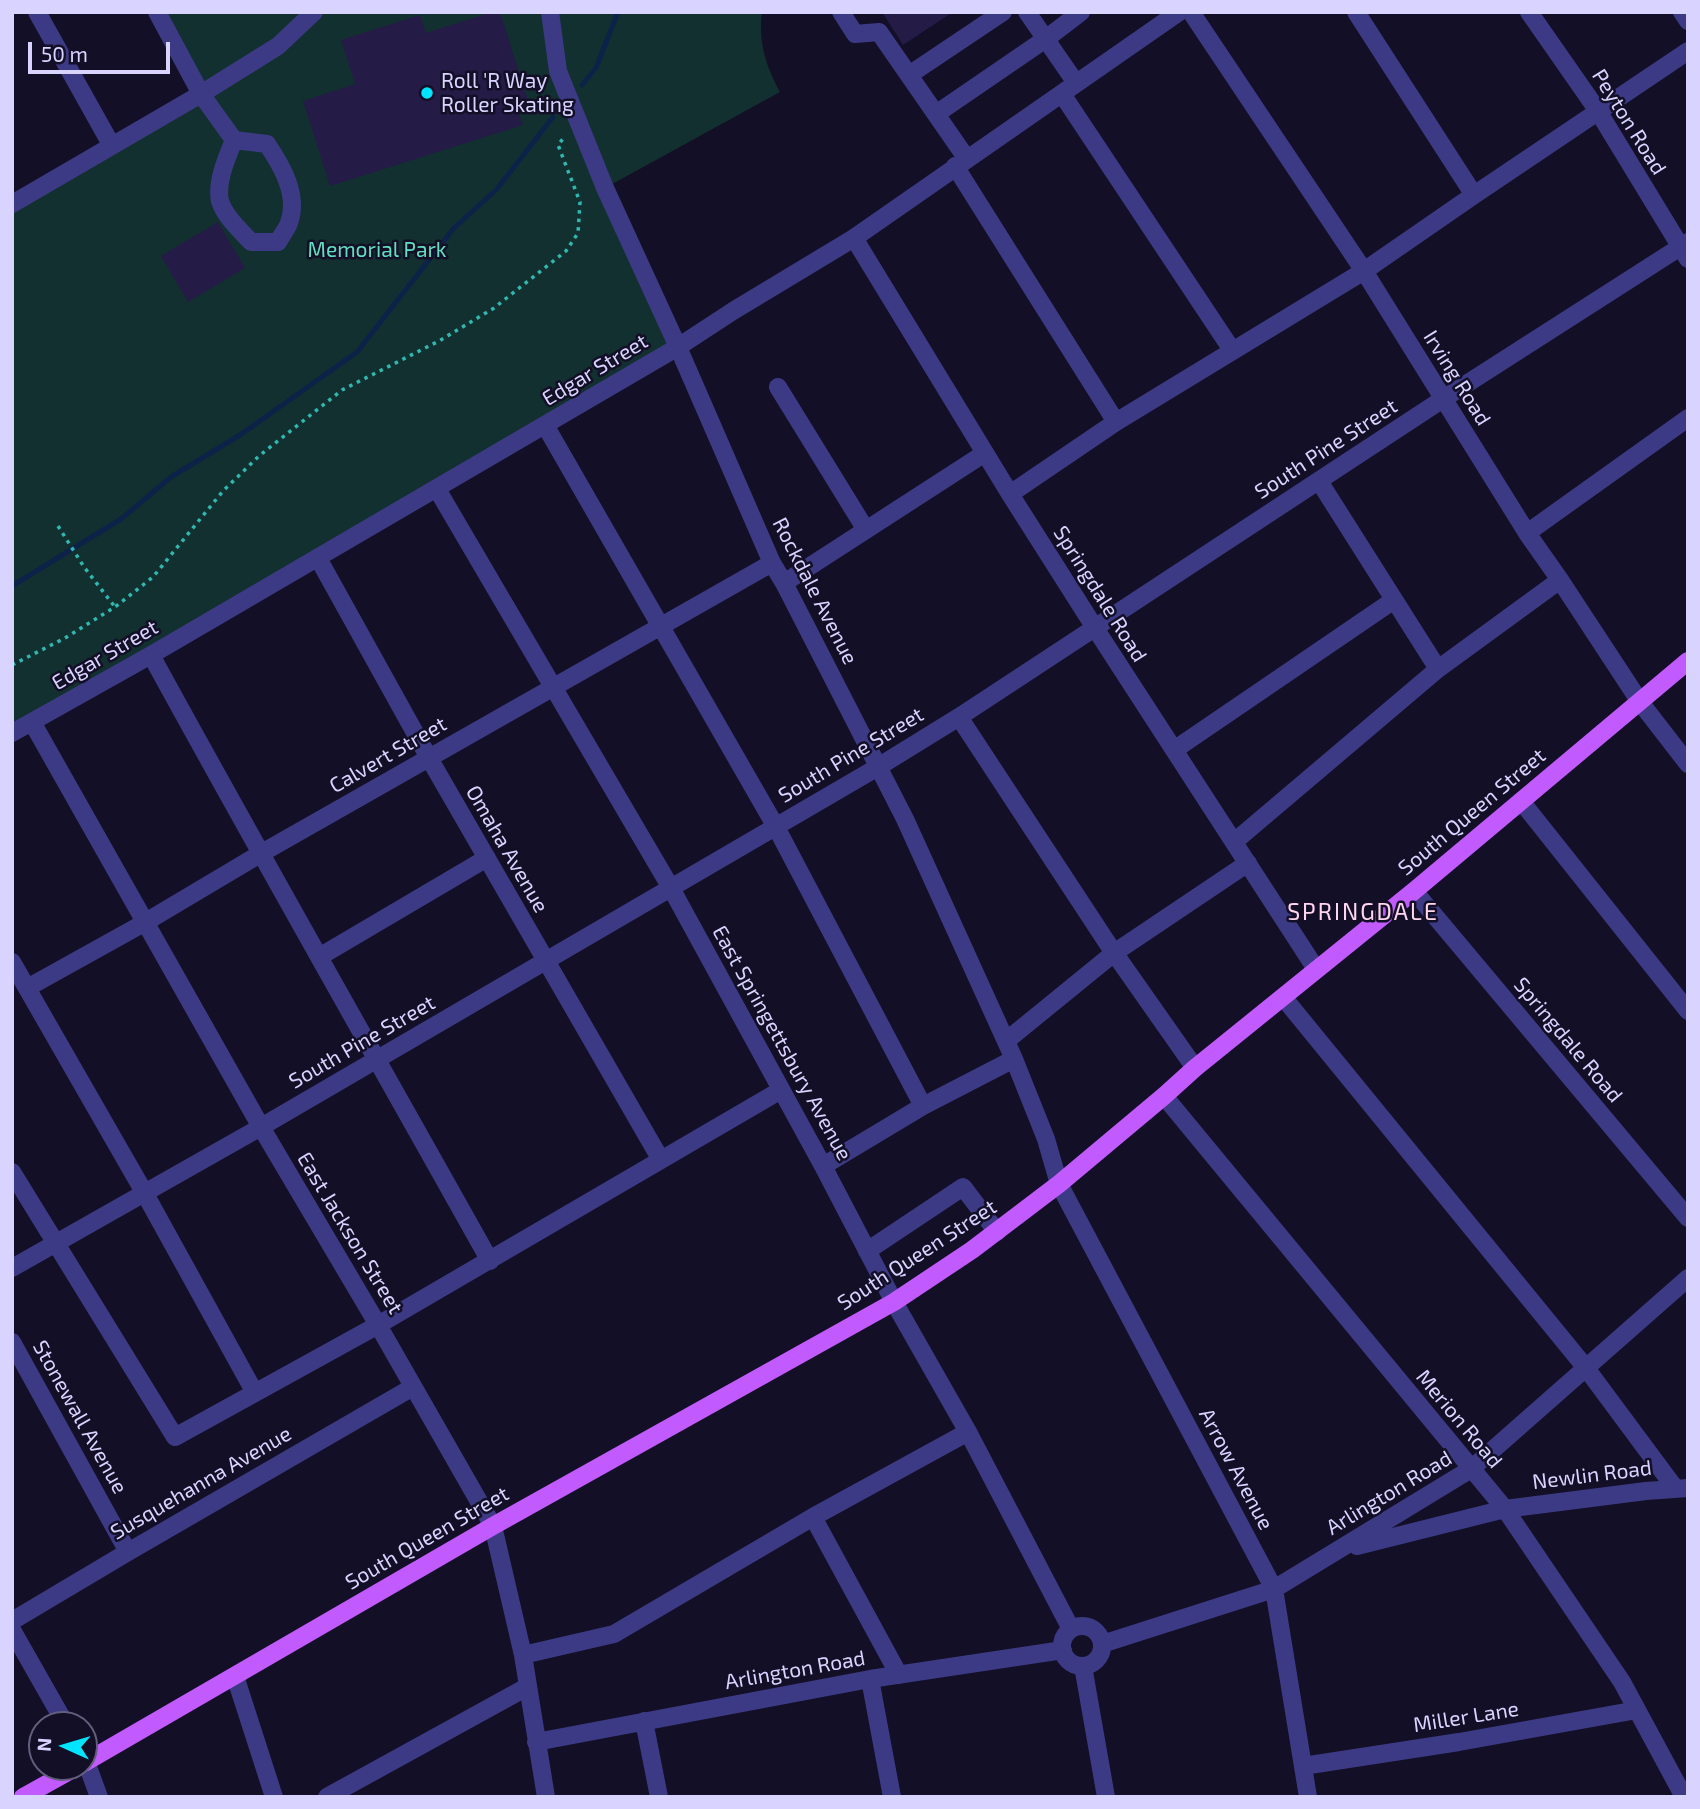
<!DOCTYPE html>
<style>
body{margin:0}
#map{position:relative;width:1700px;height:1809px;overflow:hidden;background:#130f26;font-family:"Exo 2",sans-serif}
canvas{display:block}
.frame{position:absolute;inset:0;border:14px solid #d9d4ff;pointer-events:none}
.north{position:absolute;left:28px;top:1711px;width:70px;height:70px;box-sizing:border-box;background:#130f26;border:2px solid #625e7d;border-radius:50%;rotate:274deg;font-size:19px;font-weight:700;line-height:28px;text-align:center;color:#d9d4ff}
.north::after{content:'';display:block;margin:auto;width:24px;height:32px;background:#00e5ff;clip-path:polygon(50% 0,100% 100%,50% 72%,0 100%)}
.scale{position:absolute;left:28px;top:42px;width:142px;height:32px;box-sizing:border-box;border:4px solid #d9d4ff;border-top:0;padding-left:9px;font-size:21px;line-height:24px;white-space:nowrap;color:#d9d4ff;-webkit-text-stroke:5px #130f26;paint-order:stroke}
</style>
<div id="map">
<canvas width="1700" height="1809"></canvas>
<div class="frame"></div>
<div class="north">N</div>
<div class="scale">50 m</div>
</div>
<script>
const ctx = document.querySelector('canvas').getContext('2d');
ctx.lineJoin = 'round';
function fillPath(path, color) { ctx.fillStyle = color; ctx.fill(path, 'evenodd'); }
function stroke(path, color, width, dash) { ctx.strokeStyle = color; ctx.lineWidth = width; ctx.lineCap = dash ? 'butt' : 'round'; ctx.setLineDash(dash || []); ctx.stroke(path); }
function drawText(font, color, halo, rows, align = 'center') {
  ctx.font = font + ' "Exo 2",sans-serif'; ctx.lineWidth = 5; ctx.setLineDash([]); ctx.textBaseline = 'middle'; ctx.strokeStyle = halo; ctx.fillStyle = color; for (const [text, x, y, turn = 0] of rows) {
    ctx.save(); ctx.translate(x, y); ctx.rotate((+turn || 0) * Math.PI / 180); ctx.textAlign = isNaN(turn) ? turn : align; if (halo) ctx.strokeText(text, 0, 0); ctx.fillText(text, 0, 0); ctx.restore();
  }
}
fillPath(new Path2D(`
 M157,12H762C758,42 766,66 780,92L605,188L678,347L12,733V204L201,94Z`), '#12302f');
stroke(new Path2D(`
 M582,85L596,68L618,12
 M12,586L121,519L171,477L240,435L357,352L454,228L496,190L553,117`), '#0c2248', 5);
fillPath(new Path2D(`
 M492,12H500L531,110L519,114L523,125L330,186L303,101L355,84L341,40L420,15L426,33Z
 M882,12H953L903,45Z
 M218,222L245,268L188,302L161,256Z`), '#241b47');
stroke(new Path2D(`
 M58,526L84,567L115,607
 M12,665L65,638L115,607L153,577L223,491L259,456L342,390L439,341L494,308L566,251L578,233L580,202L558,145L565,136`), '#2fb8b0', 3.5, [3.5, 5]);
stroke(new Path2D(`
 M37,12L112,146
 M157,12L201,94L234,140L267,144C282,166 299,195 289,223C287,229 281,236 278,242H251C240,230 225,217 220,201C216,182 227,157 234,140
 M550,12L558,71L605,188L678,347L772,563L784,583L905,819L1014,1059L1046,1139L1059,1184L1274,1589L1308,1797
 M841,12L855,34L879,32L967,159
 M1027,12L1076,83
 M1191,12L1364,271L1527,533L1560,580L1640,702L1688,764
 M1356,12L1474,195
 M1529,12L1598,111L1688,259
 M1682,12L1688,21
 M909,75L1003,12
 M1062,94L1232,350
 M936,114L1047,38L1081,12
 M955,166L1116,422
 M12,204L201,94L278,46L314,12
 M854,238L1010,494L1095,628L1316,969
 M778,387L866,530
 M545,425L776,827L923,1106
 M1319,481L1438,669
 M437,489L671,888L823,1166L894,1302L968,1432L1071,1629
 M1010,494L1116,422L1364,271L1474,195L1688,51
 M1527,533L1688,418
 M318,558L429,758L661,1160
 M784,583L985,453
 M151,655C262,858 377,1059 490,1261
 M959,717L1108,944L1195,1068
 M32,722L261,1127L378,1325L493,1526L523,1655L546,1797
 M12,733L151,655L678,347L733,311L854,238L1179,12
 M1174,750L1394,600
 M1521,801L1688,1011
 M1234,842L1438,669L1560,580
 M1414,891L1688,1218
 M319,957L487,858
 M12,962L144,1192L255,1393
 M27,988L144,923L260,854L772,563
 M1283,997L1586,1368L1675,1488
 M1006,1041L1114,953L1248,863
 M1164,1096L1505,1509L1622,1682L1684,1797
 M823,1166L923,1106L1014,1059
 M12,1172L175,1437L378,1325L781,1090
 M867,1251L963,1187L997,1232
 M12,1268L261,1127L878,767L959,717L1443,399L1688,242
 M12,1342L128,1552
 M813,1517L899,1675
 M1357,1546L1505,1509L1646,1491L1688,1488
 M12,1621L128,1552L413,1387
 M1062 1646a20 20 0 1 1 40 0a20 20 0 1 1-40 0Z
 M12,1630L66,1725
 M1102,1644L1274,1589L1471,1469L1688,1278
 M523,1655L614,1634L813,1517L968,1432
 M1083,1666L1106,1797
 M235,1676L274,1797
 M870,1679L892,1797
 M644,1721L659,1797
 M536,1742L870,1679L1063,1650
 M84,1756L99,1797
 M1303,1766L1459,1742L1637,1710
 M327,1797L527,1687`), '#3d3a85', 18);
stroke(new Path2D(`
 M84,1763L493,1526L894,1302L972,1250L1059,1184L1164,1096L1195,1068L1414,891L1688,661
 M23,1797L77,1767`), '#c25bff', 18);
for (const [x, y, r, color] of [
 [427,93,7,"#00e5ff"]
]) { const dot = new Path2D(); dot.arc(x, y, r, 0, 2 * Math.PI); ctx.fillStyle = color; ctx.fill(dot); stroke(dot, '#130f26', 2.5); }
drawText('21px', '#d9d4ff', '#130f26', [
 ["Roll 'R Way",441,81],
 ["Roller Skating",441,105]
], 'left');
drawText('21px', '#d9d4ff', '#130f26', [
 ["Peyton Road",1629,122,58],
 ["Edgar Street",595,370,-31],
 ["Irving Road",1457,378,58],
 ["South Pine Street",1326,449,-33],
 ["Rockdale Avenue",815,591,63],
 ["Springdale Road",1100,594,58],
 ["Edgar Street",105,655,-30],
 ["Calvert Street",388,755,-30],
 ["South Pine Street",851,755,-31],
 ["South Queen Street",1472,812,-40],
 ["Omaha Avenue",507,849,60],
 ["Springdale Road",1568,1040,50],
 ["South Pine Street",362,1042,-30],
 ["East Springettsbury Avenue",782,1043,61],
 ["East Jackson Street",350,1233,59],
 ["South Queen Street",917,1255,-33],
 ["Stonewall Avenue",80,1417,61],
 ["Merion Road",1459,1419,50],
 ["Arrow Avenue",1236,1469,62],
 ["Newlin Road",1592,1475,-7],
 ["Susquehanna Avenue",201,1483,-30],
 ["Arlington Road",1389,1493,-31],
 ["South Queen Street",427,1538,-30],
 ["Arlington Road",795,1670,-10],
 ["Miller Lane",1466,1717,-9]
]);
drawText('21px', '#5fe0c0', '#130f26', [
 ["Memorial Park",377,250]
]);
ctx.letterSpacing = '2px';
drawText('23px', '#ffd6f0', '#130f26', [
 ["SPRINGDALE",1363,912]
]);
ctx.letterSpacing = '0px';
</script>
